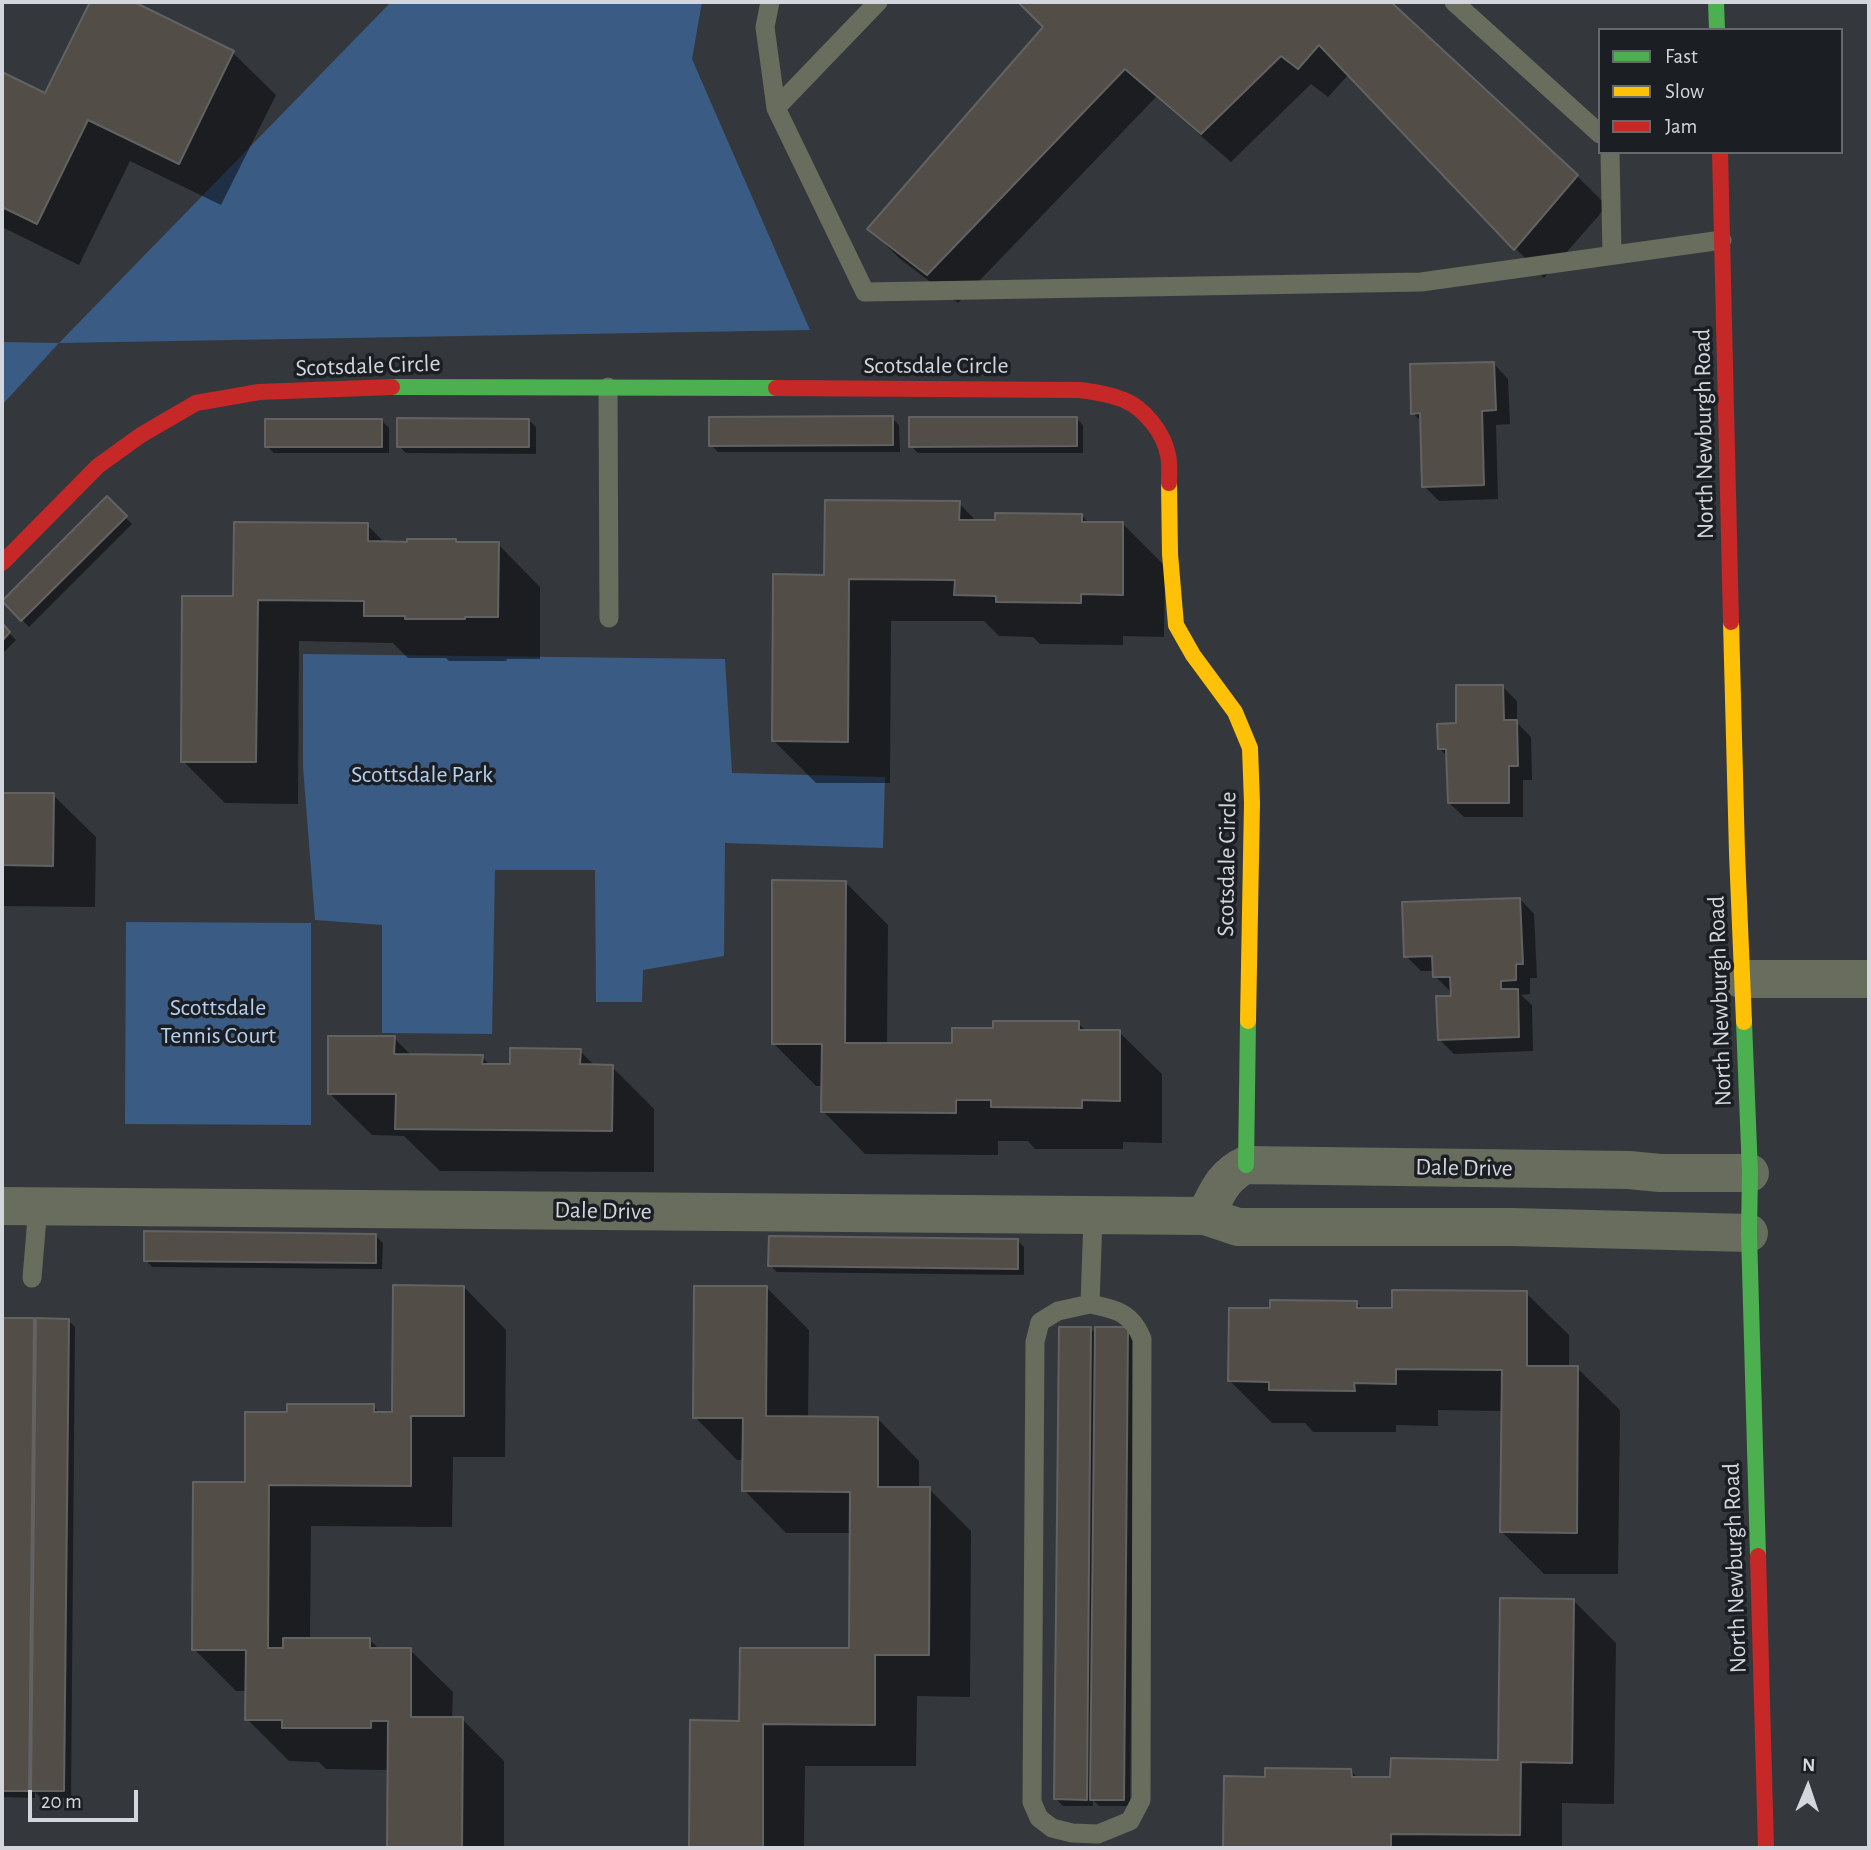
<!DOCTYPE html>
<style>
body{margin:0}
#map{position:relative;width:1871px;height:1850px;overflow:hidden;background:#34383c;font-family:"Alegreya Sans",sans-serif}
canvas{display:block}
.frame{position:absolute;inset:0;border:4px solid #d3d7dd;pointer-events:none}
.legend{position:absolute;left:1598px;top:28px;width:245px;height:126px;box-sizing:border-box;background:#1b1e22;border:2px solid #65686d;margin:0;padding:9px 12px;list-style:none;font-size:21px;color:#d3d7dd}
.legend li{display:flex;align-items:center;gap:14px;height:35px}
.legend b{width:35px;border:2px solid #65686d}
.north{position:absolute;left:1773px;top:1752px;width:70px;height:70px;-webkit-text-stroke:5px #1b1e22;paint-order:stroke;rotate:2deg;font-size:19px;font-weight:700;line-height:28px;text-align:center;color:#d3d7dd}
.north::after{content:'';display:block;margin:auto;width:24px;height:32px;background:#d3d7dd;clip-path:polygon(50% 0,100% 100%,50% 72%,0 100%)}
.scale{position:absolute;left:28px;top:1790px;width:110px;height:32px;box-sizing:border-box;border:4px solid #d3d7dd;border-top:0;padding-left:9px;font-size:21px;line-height:24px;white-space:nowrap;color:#d3d7dd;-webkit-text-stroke:5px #1b1e22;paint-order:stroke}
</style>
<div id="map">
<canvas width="1871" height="1850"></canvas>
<div class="frame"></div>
<ul class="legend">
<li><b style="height:9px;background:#4caf50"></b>Fast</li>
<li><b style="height:9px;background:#ffc107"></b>Slow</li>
<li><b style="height:9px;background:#c62828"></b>Jam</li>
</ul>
<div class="north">N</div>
<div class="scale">20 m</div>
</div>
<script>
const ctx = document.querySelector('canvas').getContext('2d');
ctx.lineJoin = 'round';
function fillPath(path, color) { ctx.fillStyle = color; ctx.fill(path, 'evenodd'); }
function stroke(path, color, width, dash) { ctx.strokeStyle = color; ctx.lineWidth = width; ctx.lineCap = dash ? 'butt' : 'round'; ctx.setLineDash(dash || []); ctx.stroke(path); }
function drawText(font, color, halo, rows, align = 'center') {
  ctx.font = font + ' "Alegreya Sans",sans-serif'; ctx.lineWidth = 7; ctx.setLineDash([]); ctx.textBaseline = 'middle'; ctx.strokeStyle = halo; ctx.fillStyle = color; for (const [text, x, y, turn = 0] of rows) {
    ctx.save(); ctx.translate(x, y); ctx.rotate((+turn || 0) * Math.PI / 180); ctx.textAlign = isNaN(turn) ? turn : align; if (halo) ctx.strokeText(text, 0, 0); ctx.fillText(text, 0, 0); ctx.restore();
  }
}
fillPath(new Path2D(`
 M391,2H702L692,59L810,330L59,343L2,405V342L59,343Z
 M303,654L725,659L732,773L885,777L883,848L725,843L724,956L643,970L642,1002H596L595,870H495L492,1034L382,1033V925L315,920L303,767Z
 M126,922L311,923V1125L125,1124Z`), '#3a5b83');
fillPath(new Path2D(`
 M92,2H130L233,53L276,95L221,205L130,161L79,265L2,227V74L46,95Z
 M1020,2H1394V7L1577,176L1607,206L1544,278L1349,74L1328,97L1311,84L1231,162L1156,97L958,303L899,258L870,229L1045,27Z
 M1494,364L1508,379L1510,424L1496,425L1498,499L1439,501L1424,486L1422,422L1413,413Z
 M892,418L899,425L900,452H718L711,445Z
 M1076,418L1083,425V453H918L911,446Z
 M529,420L536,427V454L406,453L399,446Z
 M382,421L389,428V453H274L267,446Z
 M107,499L132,524L29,627L4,601Z
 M959,503L977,522L1081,515L1089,523L1123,524L1165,566L1164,637L1123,636V645L1040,644L1033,637L999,636L984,621H891L890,783H816L773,740L826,577Z
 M367,525L385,543L455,540L459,544H498L540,587V659H506L507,661H449L446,658H408L393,643L299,641L298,804L225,803L183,761L235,598Z
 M2,626L16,640L2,654Z
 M1502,686L1517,701V723L1531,737L1532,780H1523V817H1464L1449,803L1448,757L1439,748L1458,725Z
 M2,794L53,795L96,837L95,907L2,906Z
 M846,883L888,925L887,1045H954L995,1030L1078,1023L1087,1032H1119L1162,1074V1143L1123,1142V1149H1035L1028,1141H998V1155L865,1154L823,1111V1086H816L773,1043Z
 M1520,899L1534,914L1537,978H1530V994L1521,995L1532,1005L1533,1051L1454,1054L1439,1039L1452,997V991H1450L1435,976V971H1421L1406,956Z
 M394,1038L412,1056L482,1057L491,1066H512L580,1051L595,1066L612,1067L654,1109V1172L440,1171L404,1136L372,1135L329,1093Z
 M376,1236L383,1243L382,1269L152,1267L146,1260Z
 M1017,1240L1024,1247V1275L777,1272L770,1265Z
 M464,1287L506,1330L505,1457H453L452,1527L311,1526L310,1640H370L380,1650H410L453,1692L452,1719H462L504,1761V1848H389V1770L326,1769L319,1762L289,1761L247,1719V1691H236L194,1649L247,1484L289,1414L373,1406L380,1414H394Z
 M767,1288L809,1330L808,1418H877L919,1461V1489H929L971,1531L970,1697L917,1696L916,1766H805L804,1848H691V1722L741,1723L851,1650V1533H786L744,1490V1460H737L695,1417Z
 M1526,1293L1569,1335V1368H1577L1620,1410L1618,1574H1544L1502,1532L1503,1411L1438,1410V1426L1396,1425V1432H1313L1305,1423H1272L1230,1381L1271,1310L1357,1303L1363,1310H1394Z
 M2,1320H33L38,1325L68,1320L75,1327L71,1798L40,1797L35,1792V1798L4,1797L2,1795Z
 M1091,1329L1097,1335L1128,1329L1135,1336L1130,1806H1099L1093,1800V1806H1063L1056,1799Z
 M1574,1601L1616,1643L1614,1804L1562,1803V1848H1227L1225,1847L1267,1778L1351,1771L1358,1778L1392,1779L1500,1761Z`), '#0007');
const building = new Path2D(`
 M90,2H134L234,51L179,164L88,120L37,224L2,207V72L45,93Z
 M1018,2H1391L1578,175L1514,250L1319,45L1298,69L1281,56L1201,134L1125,69L927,275L867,229L1043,27Z
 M1494,362L1496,410L1482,411L1484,485L1422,487L1420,413L1411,414L1410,364Z
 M893,416V445L709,446V417Z
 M909,417H1077V446L909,447Z
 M397,418L529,419V447H397Z
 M265,419H382V447H265Z
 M107,496L127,516L21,621L2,601Z
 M825,500L960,501L959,520H995V513L1082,514V522H1123V595L1081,594V603L996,602V596L954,595L955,580L849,579L848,742L772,741L773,574L824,575Z
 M234,522L368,523V541L407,542V539H456V542H499L498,617H465V619H405V616H364V601L258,600L256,762H181L182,596H233Z
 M2,623L10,632L2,641Z
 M1456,685H1503L1504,720H1517L1518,766H1509V803H1448L1446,749H1438L1437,724L1456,723Z
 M2,793H54L53,866L2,865Z
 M772,880L846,881L845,1043H952V1028H993V1021H1079V1030H1120V1101L1082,1100V1108L991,1107V1100H956V1113L821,1112L822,1044H772Z
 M1520,898L1523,964H1516V980L1501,981V989H1518L1519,1037L1438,1040L1436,996H1451L1450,977H1433L1432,956L1404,957L1402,902Z
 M328,1036H395L394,1054L483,1055L482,1064H510V1048L581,1049L580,1064L613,1065L612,1131L395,1129L396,1094H328Z
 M144,1231L376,1234V1263L144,1261Z
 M769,1236L1018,1239V1269L768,1266Z
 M393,1285L464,1286V1416H411V1486L269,1485L268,1648H283V1638H370V1648H411V1717H463L462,1848H387L388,1721H371V1728H282V1720H245L246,1650H192L193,1482H245V1412H287V1404H374V1412H392Z
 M694,1286H767L766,1416L878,1417V1487H930L929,1655H875V1725L763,1724V1848H689L690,1720L739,1721L740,1648H849L850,1492L742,1491L743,1418H693Z
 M1392,1290L1527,1291V1366H1578L1577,1533L1500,1532L1502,1370L1396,1369V1384L1354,1383L1355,1391L1269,1390V1382L1228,1381L1229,1308H1270V1300L1357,1301V1308H1392Z
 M2,1318H34L29,1791H2Z
 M36,1318L69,1319L64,1791H31Z
 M1059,1327H1091L1087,1800L1054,1799Z
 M1095,1327H1128L1124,1800H1090Z
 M1500,1598L1574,1599L1572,1763L1521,1762L1520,1835L1391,1834V1848L1223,1847L1224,1776L1265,1777V1768L1351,1769L1352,1777H1390L1391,1758L1498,1760Z`);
fillPath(building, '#524d47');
stroke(building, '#626262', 2);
stroke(new Path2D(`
 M770,2L765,27L776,108L865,292L1421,282L1722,240
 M1454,2L1600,134
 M776,108L878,2
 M1610,152L1612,255
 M608,387L609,618
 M32,1278L38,1206
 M1090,1304C1116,1309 1132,1313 1142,1339L1141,1800L1130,1821L1098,1834L1072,1833L1052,1828L1039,1818L1032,1802L1035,1342L1040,1322L1058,1311L1090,1304L1093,1216`), '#696d5d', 19);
stroke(new Path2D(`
 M1741,979H1869
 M2,1206L1205,1216L1238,1227H1512L1749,1233
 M1205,1216C1217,1194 1222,1176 1246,1165L1629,1170L1660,1173H1750`), '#696d5d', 38);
stroke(new Path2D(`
 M1716,2L1717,30
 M392,387L776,388
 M1744,1022L1750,1173L1749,1233L1758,1556
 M1246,1165L1248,1021`), '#4caf50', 16);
stroke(new Path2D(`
 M1169,483L1170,554L1176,625L1193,655L1235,712L1250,748L1252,803L1248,1021
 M1731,622L1737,853L1744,1022`), '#ffc107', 16);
stroke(new Path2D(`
 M1720,152L1731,622
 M776,388L1080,390C1095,392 1110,394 1124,400C1144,408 1164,433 1168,455C1170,463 1169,473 1169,483
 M2,563L98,466L141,435L196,403L259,392L392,387
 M1758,1556L1766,1848`), '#c62828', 16);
drawText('24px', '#d3d7dd', '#1b1e22', [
 ["Scotsdale Circle",368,366,-2],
 ["Scotsdale Circle",936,366],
 ["North Newburgh Road",1704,434,-91],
 ["Scotsdale Circle",1227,864,-89],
 ["North Newburgh Road",1720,1001,-92],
 ["Dale Drive",1464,1168,1],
 ["Dale Drive",603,1211,1],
 ["North Newburgh Road",1735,1568,-92]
]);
drawText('24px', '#b4d0f1', '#1b1e22', [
 ["Scottsdale Park",422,775],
 ["Scottsdale",218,1008],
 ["Tennis Court",218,1036]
]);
</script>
